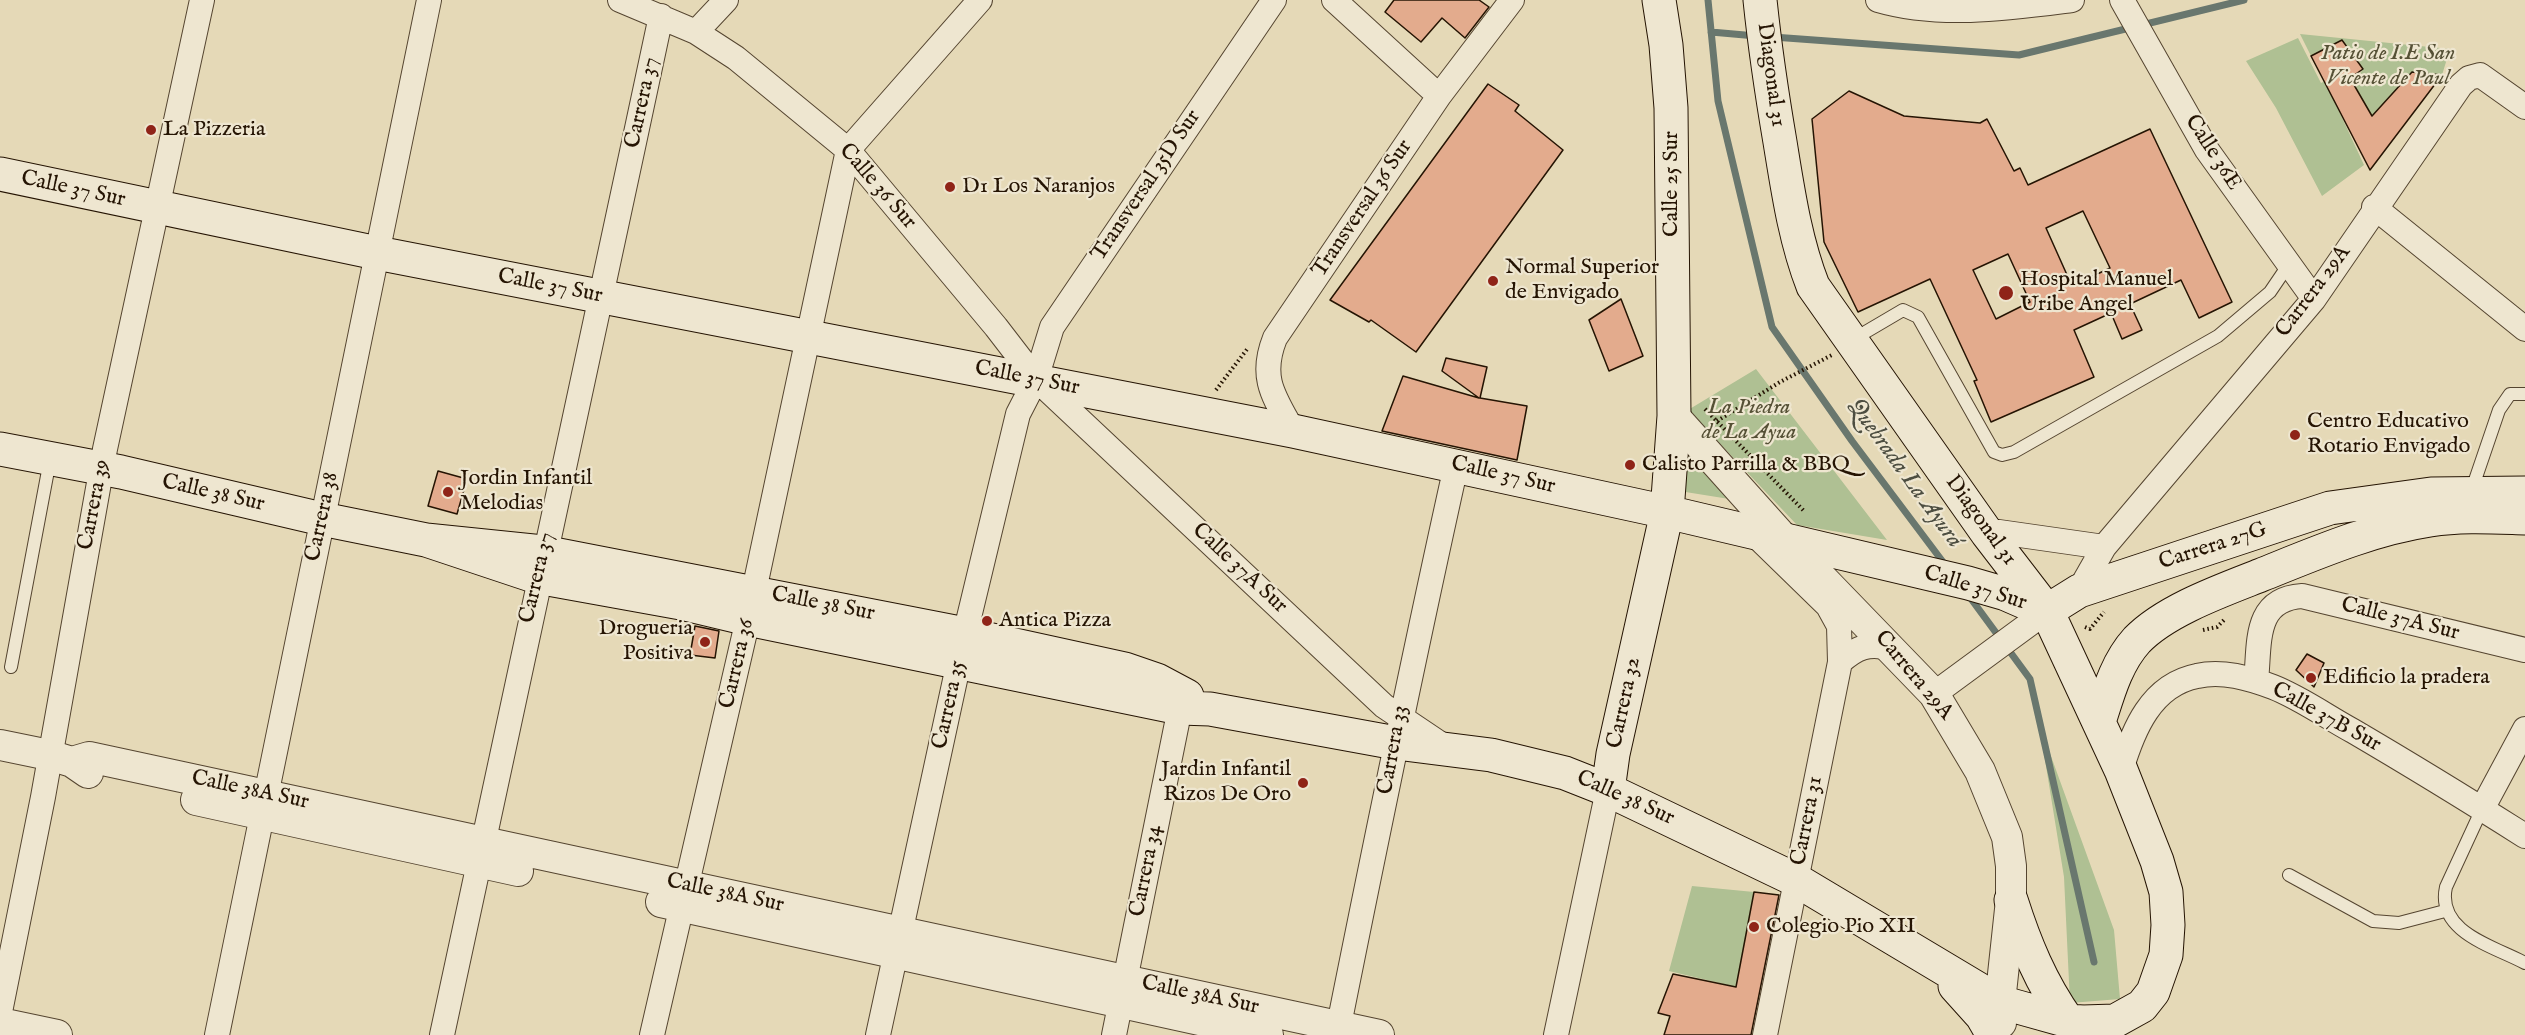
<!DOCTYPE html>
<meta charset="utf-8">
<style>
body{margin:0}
canvas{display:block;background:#e5d9b7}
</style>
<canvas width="2525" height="1035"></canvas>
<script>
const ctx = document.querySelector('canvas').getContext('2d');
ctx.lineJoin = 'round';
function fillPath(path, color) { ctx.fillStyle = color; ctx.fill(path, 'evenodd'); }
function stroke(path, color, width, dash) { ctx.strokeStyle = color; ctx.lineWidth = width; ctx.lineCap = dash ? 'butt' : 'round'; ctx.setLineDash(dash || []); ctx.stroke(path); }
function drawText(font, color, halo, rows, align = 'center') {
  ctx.font = font + ' "IM FELL English",serif'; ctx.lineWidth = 4.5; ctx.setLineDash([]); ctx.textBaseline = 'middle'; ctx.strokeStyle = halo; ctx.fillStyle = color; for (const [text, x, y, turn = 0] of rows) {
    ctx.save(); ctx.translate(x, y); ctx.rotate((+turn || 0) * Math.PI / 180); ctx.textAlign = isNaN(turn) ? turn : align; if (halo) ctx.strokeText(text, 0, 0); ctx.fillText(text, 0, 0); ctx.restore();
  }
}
fillPath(new Path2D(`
 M2300,34L2450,49L2442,75L2416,72L2372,116L2353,83L2363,69L2343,40L2311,56Z
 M2298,38L2321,83L2325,81L2364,165L2322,196L2276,108L2246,61Z
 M1756,369L1887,540L1797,525L1688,410Z
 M1684,431L1748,502L1673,490Z
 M2039,723L2114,930L2120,999L2070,1003L2064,877Z
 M1692,886L1754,892L1736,987L1669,971Z`), '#afc093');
stroke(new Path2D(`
 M1708,0L1718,101L1772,327L1852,441L1946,566
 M1711,32L1756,36
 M1773,37L2019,55L2244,0
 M1969,596L2030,679L2094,962`), '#69776e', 7);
const building = new Path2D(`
 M1394,0H1479L1489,7L1465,38L1442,18L1421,42L1385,12Z
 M2342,40L2363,69L2350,78L2372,116L2412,72L2442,75L2370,170L2311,56Z
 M1488,84L1519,105L1515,111L1563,150L1416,352L1371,320L1369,322L1330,300Z
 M1849,91L1904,116L1980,123L1987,119L2014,171L2020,168L2028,185L2150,129L2232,302L2199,318L2181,280L2130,304L2142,330L2122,339L2111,313L2074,330L2094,377L1991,422L1974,381L1977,380L1930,279L1858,312L1824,242L1812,119ZM2083,211L2110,268L2072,286L2046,228ZM2008,254L2030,302L1996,319L1973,270Z
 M1621,299L1643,356L1609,371L1589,320Z
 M1446,358L1487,367L1480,398L1527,406L1517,460L1382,431L1403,376L1479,398L1442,371Z
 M438,471L467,479L457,514L428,506Z
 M695,626L719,631L715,658L690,655Z
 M2307,654L2324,663L2314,687L2296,670Z
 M1754,892L1779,895L1751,1035H1664L1670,1016L1658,1013L1673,974L1736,987Z`);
fillPath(building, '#e3ab8d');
stroke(building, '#251403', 1.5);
const service = new Path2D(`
 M1852,340L1903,310L1918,317L1994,452L2002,455L2014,452L2218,336L2270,292L2289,264
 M2471,492L2499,410L2510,394H2525
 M11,667L50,460
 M2482,809L2446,887C2436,932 2493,946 2525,963
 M2289,875L2373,921L2399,923L2445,911`);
const minor = new Path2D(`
 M620,0L696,32L736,58L848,150L996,327L1036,379L1384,706L1445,747
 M1334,0L1439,96
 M1878,0C1940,18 2009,8 2072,0
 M2122,0L2207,150L2314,299
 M696,32L726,0
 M2374,207L2525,329
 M1293,431C1274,397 1259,378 1275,338L1439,96L1512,0
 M1752,532L1828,606L1839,626L1840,662
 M1987,533L1999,532L2104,547
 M2079,591L2104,547L2314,299L2461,85L2469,78L2480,75L2525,107
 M2256,681C2260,644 2253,599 2302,596L2525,650
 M1934,694L2047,611
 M2121,770C2133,730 2151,685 2197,676C2222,670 2249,678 2273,687C2301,698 2327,717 2353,731C2411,765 2468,800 2525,836
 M2482,809L2525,729
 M0,1012L43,797L105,449L202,0
 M217,1035L429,0
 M442,1035C512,695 589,356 661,16
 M652,1035L748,619L848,150L980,0
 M878,1035L965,634L1018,414L1036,379L1052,327L1274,0
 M1114,1035L1180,708
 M1337,1035C1375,845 1414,655 1456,466
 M1556,1035L1608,790
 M1765,1035L1840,662C1857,647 1868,643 1890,648`);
const tertiary = new Path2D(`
 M1674,416L1786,541L1934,694L1980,771L2007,837L2011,866V900L2000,1002L2001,1023
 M0,745L49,755L72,762L88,773
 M72,762L89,757L1379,1035
 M196,800L518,871
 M661,902L1268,1035
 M0,1023L57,1035`);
const secondary = new Path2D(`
 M0,174L377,253L1293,431L1667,512L1968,583L2006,594L2045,611
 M0,449L121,472L322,519L426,540L543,552L965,634L1125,669L1157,680L1187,696
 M426,540L537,577L681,603L748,619L1180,708L1210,709L1396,743L1491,755L1565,773L1608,790L1796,880L2000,1002L2068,1021L2083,1022L2115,1021L2142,1006L2153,992L2166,955L2168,925L2166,892L2157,861L2121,770L2047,611L1987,533L1813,286C1795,240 1788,191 1780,142C1772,95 1765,48 1760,0
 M2047,611L2079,591L2330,508L2431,494L2525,493
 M2099,722C2108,694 2116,663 2137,640C2166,610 2223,590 2261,575C2316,553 2371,529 2430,520C2461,515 2493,517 2525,518
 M1608,790L1613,754L1667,512L1674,416L1671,108L1666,45L1659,0
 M2011,900C2025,944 2041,983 2068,1021
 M1955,986L1982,1016L1993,1035`);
stroke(service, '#554530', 14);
stroke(minor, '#554530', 26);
stroke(tertiary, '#554530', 32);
stroke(secondary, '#251403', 35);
stroke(new Path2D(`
 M1216,390L1248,348
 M1705,409L1804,511
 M1717,421L1780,382L1832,355
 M2085,627L2090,629L2104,612
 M2203,630L2217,627L2225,619`), '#251403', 4, [1.5, 3]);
stroke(service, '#eee6d0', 12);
stroke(minor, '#eee6d0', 24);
stroke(tertiary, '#eee6d0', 30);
stroke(secondary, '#eee6d0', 33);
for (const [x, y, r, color] of [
 [151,130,6,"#8f2418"],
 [950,187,6,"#8f2418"],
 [1493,281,6,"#8f2418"],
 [2006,293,8,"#8f2418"],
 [2295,435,6,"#8f2418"],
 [1630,465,6,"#8f2418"],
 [448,492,6,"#8f2418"],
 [987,621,6,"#8f2418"],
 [705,642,6,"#8f2418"],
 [2311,678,6,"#8f2418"],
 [1303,783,6,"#8f2418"],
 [1754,927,6,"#8f2418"]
]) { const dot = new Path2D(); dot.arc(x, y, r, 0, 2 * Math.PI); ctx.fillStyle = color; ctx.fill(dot); stroke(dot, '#eee6d0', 2); }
drawText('italic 22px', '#555035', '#eee6d0', [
 ["Patio de I.E San",2388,54],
 ["Vicente de Paul",2388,79],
 ["La Piedra",1749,408],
 ["de La Ayua",1749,433]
]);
drawText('22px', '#251403', '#eee6d0', [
 ["Diagonal 31",1770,75,82],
 ["Carrera 37",643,103,-78],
 ["Calle 36E",2212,153,57],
 ["Calle 25 Sur",1672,184,-90],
 ["Transversal 35D Sur",1147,186,-56],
 ["Calle 36 Sur",877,187,49],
 ["Calle 37 Sur",73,190,12],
 ["Transversal 36 Sur",1363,209,-56],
 ["Calle 37 Sur",550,287,11],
 ["Carrera 29A",2314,292,-53],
 ["Calle 37 Sur",1027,379,11],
 ["Calle 37 Sur",1503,476,13],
 ["Calle 38 Sur",213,494,13],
 ["Carrera 39",95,505,-79],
 ["Carrera 38",323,517,-78],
 ["Diagonal 31",1980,521,54],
 ["Carrera 27G",2213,547,-18],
 ["Calle 37A Sur",1239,569,43],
 ["Carrera 37",538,578,-77],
 ["Calle 37 Sur",1975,589,17],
 ["Calle 38 Sur",823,605,11],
 ["Calle 37A Sur",2400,620,14],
 ["Carrera 36",738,664,-77],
 ["Carrera 29A",1913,676,50],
 ["Carrera 32",1625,703,-78],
 ["Carrera 35",950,705,-78],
 ["Calle 37B Sur",2326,718,29],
 ["Carrera 33",1394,750,-80],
 ["Calle 38A Sur",250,791,12],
 ["Calle 38 Sur",1625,799,24],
 ["Carrera 31",1808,821,-79],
 ["Carrera 34",1147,871,-79],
 ["Calle 38A Sur",725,894,12],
 ["Calle 38A Sur",1200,996,12]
]);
drawText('22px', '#251403', '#eee6d0', [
 ["La Pizzeria",163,130],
 ["D1 Los Naranjos",962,187],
 ["Normal Superior",1505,268],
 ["de Envigado",1505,293],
 ["Hospital Manuel",2020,280],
 ["Uribe Angel",2020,305],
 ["Centro Educativo",2307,422],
 ["Rotario Envigado",2307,447],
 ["Calisto Parrilla & BBQ",1642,465],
 ["Jordin Infantil",460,479],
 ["Melodias",460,504],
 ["Antica Pizza",999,621],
 ["Drogueria",693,629,"right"],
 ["Positiva",693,654,"right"],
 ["Edificio la pradera",2323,678],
 ["Jardin Infantil",1291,770,"right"],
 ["Rizos De Oro",1291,795,"right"],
 ["Colegio Pio XII",1766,927]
], 'left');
drawText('italic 24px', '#4d4e41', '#eee6d0', [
 ["Quebrada La Ayurá",1904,474,54]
]);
</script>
